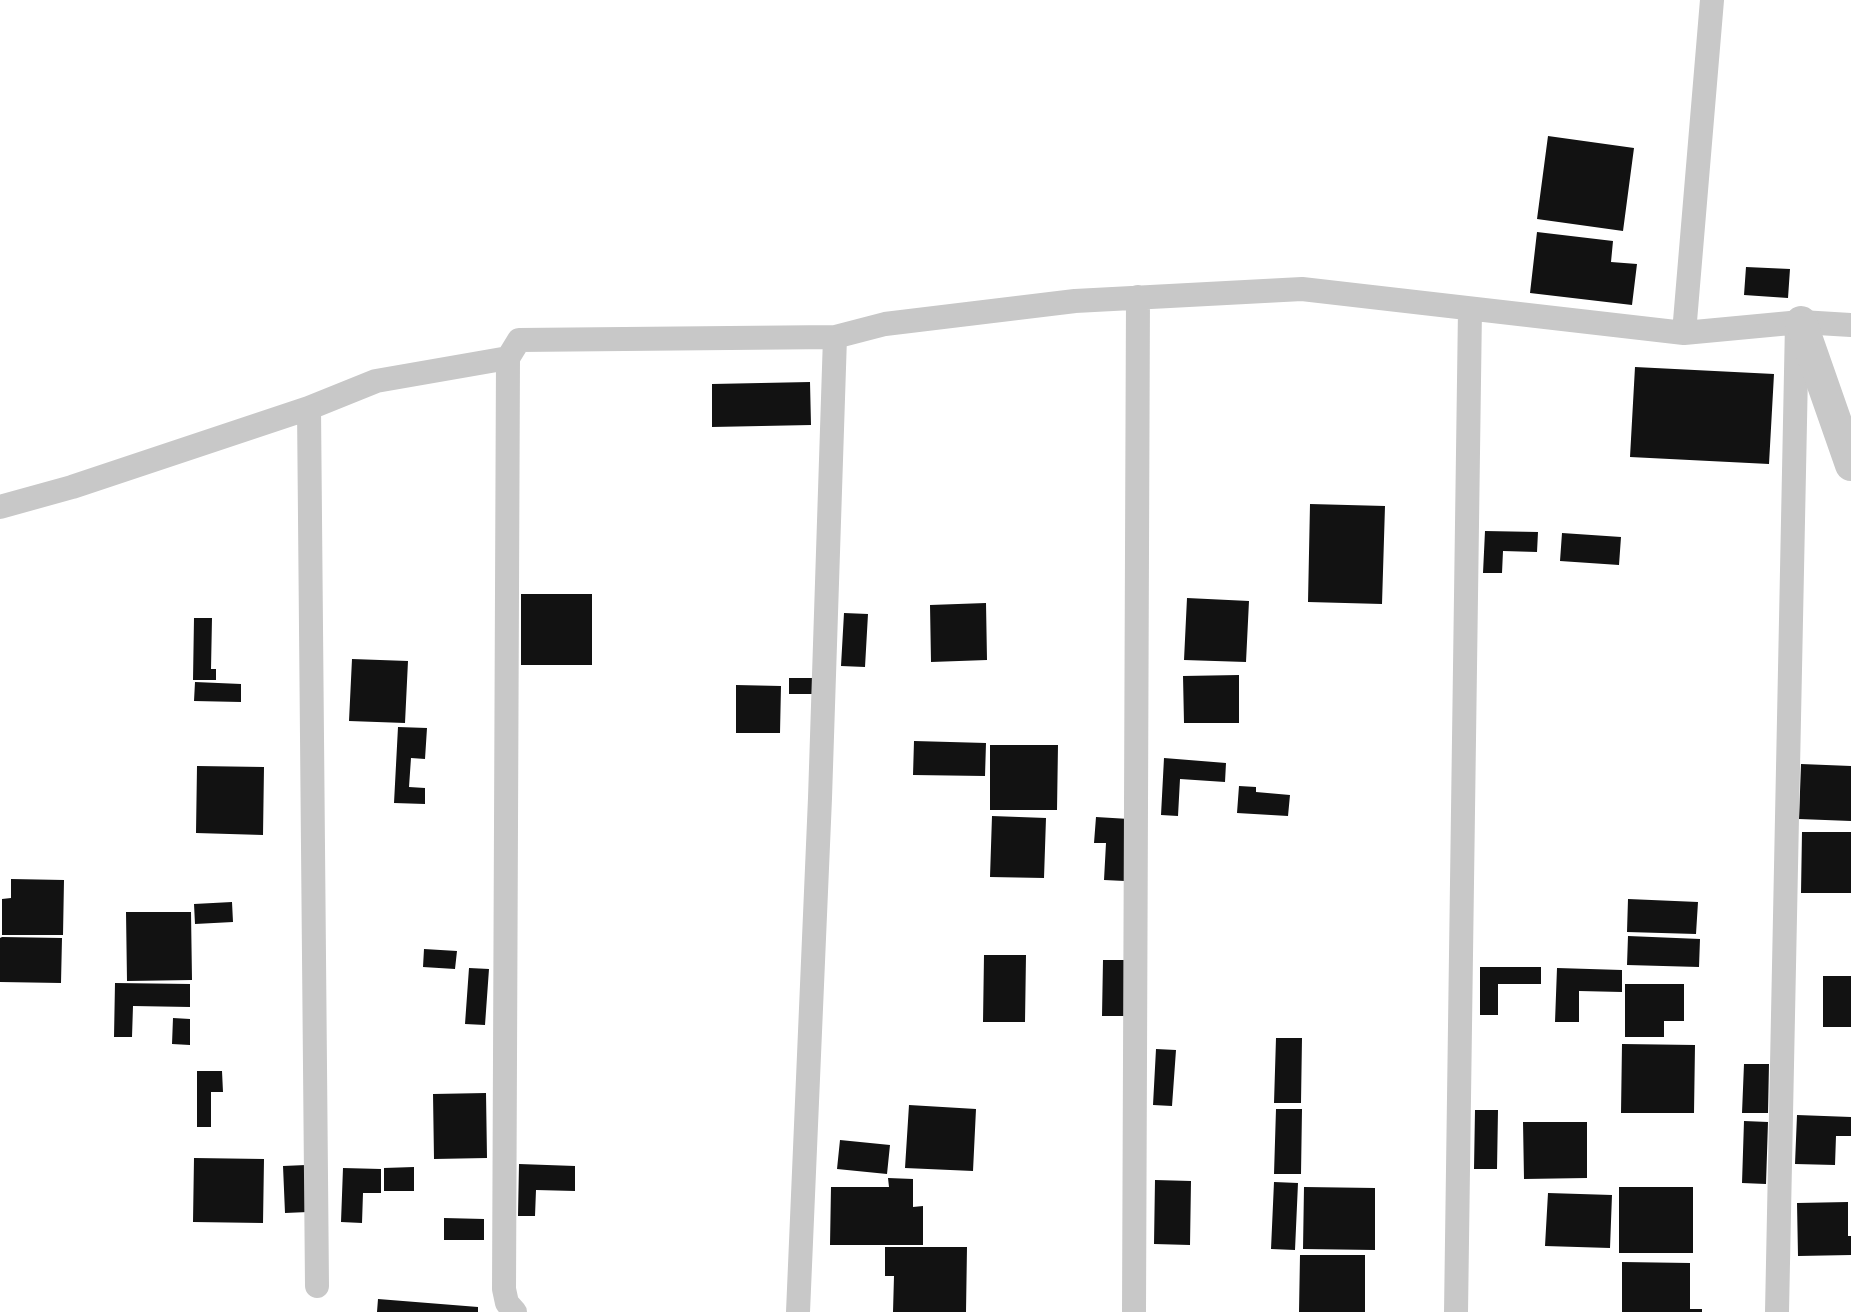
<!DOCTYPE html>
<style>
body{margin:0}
canvas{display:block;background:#fff}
</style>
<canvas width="1851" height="1312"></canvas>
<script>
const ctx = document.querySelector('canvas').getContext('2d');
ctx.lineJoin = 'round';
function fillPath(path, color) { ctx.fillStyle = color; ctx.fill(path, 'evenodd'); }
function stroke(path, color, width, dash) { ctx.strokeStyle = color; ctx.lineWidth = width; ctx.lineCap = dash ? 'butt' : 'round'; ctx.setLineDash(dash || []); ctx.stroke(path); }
fillPath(new Path2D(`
 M1548,136L1634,148L1623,231L1537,219Z
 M1537,232L1613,241L1611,262L1637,264L1632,305L1530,293Z
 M1746,267L1790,269L1788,298L1744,295Z
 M1635,367L1774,374L1769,464L1630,457Z
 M810,382L811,425L712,427V384Z
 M1310,504L1385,506L1382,604L1308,602Z
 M1485,531L1538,532L1537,552L1503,551L1502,573H1483Z
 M1562,533L1621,537L1619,565L1560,561Z
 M521,594H592V665H521Z
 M1187,598L1249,601L1246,662L1184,660Z
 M986,603L987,660L931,662L930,605Z
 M844,613L868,614L865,667L841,666Z
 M194,618H212L211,669H216V680H193Z
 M352,659L408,661L405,723L349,721Z
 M1239,675V723H1184L1183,676Z
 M789,678H815V694H789Z
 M195,682L241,684V702L194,701Z
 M736,685L781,686L780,733H736Z
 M398,727L427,728L425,759L411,758L409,787L425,788V804L394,803Z
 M914,741L986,743L985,776L913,775Z
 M990,745H1058L1057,810H990Z
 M1164,758L1226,763L1225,782L1180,779L1178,816L1161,815Z
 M1801,764L1851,766V821L1799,819Z
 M197,766L264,767L263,835L196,833Z
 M1239,786L1256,787V792L1290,795L1288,816L1237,813Z
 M992,816L1046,818L1044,878L990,877Z
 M1096,817L1129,819L1125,881L1104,880L1106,843H1094Z
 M1802,832H1851V893H1801Z
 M11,879L64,880L63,935H2V899L11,898Z
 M1628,899L1698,902L1696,934L1627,932Z
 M232,902L233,922L195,924L194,904Z
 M126,912H191L192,980L127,981Z
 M1628,936L1700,939L1699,967L1627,965Z
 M2,937L62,938L61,983L0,982V938Z
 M424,949L457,951L455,969L423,967Z
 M984,955H1026L1025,1022H983Z
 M1103,960H1125V1016H1102Z
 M1480,967H1541V984H1498V1015H1480Z
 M469,968L489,969L485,1025L465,1024Z
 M1557,968L1622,970V992L1579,991V1022H1555Z
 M1823,976H1851V1027H1823Z
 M115,983L190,984V1007L133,1006L132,1037H114Z
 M1625,984H1684V1021H1664V1037H1625Z
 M173,1018L190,1019V1045L172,1044Z
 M1276,1038H1302L1301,1103H1274Z
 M1622,1044L1695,1045L1694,1113H1621Z
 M1156,1049L1176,1050L1172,1106L1153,1105Z
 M1744,1064H1769L1768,1113H1742Z
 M197,1071H222L223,1092H211V1127H197Z
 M486,1093L487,1158L434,1159L433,1094Z
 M909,1105L976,1109L973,1171L905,1168Z
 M1276,1109H1302L1301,1174H1274Z
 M1475,1110H1498L1497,1169H1474Z
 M1797,1115L1851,1117V1136H1836L1835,1165L1795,1164Z
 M1744,1121L1768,1122L1766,1184L1742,1183Z
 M1523,1122H1587V1178L1524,1179Z
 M840,1140L890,1145L887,1174L837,1169Z
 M194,1158L264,1159L263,1223L193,1222Z
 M519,1164L575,1166V1191L536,1190L535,1216H518Z
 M306,1165L308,1212L285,1213L283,1166Z
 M414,1167V1191H384V1168Z
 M343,1168L381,1169V1193H363L362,1223L341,1222Z
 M888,1178L913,1179V1207L923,1206V1245H830L831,1187H889Z
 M1155,1180L1191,1181L1190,1245L1154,1244Z
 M1274,1182L1298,1183L1295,1250L1271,1249Z
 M1304,1187L1375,1188V1250L1303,1249Z
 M1619,1187H1693V1253H1619Z
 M1548,1193L1612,1195L1610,1248L1545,1246Z
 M1848,1202V1236H1851V1255L1798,1256L1797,1203Z
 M444,1218L484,1219V1240H444Z
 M885,1247H967L966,1312H893L894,1276H885Z
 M1300,1255H1365V1312H1299Z
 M1622,1262L1690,1263V1309H1702V1312H1622Z
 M378,1299L478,1307V1312H377Z`), '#121212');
stroke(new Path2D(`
 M1684,333L1712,0
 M508,358L504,1289L507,1303L515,1312
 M309,408L317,1286
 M0,507L72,487L309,408L376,381L508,358L519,340L835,337L885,324L1075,301L1302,289L1684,333L1801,322L1851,325
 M798,1312L820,798L835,337
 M1134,1312L1138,297
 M1456,1312L1470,309
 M1777,1312L1797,323`), '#c8c8c8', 24);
stroke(new Path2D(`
 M1801,322L1851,465`), '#c8c8c8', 32);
</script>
